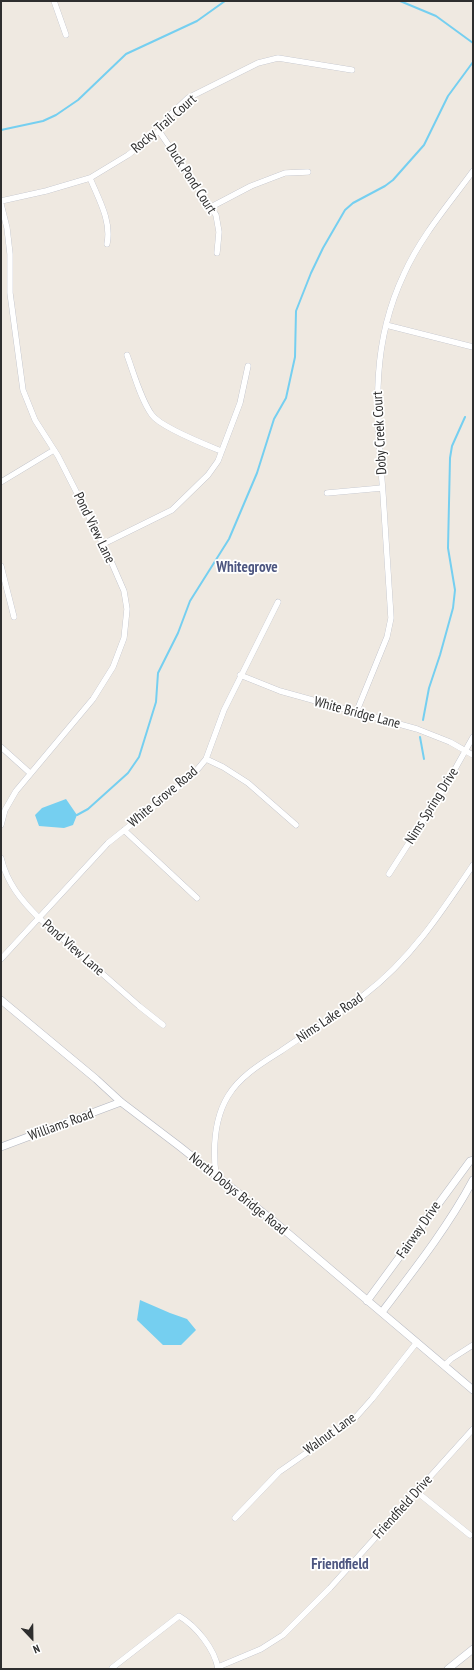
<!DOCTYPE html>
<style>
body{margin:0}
#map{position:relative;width:474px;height:1670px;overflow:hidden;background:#efe9e1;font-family:"PT Sans Narrow",sans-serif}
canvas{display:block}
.frame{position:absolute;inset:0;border:2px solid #2e2e2e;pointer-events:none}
.north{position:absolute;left:12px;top:1618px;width:40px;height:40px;-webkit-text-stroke:3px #fff;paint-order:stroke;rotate:158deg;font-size:11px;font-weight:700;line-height:16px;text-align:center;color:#2e2e2e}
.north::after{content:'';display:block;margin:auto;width:14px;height:18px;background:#2e2e2e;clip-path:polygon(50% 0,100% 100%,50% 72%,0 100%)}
</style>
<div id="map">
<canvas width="474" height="1670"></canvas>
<div class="frame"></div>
<div class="north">N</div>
</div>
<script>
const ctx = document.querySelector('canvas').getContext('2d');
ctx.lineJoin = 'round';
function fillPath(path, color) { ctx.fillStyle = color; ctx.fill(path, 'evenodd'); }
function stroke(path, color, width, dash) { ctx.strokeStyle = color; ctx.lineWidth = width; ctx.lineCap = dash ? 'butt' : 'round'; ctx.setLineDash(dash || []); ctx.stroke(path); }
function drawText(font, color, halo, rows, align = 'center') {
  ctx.font = font + ' "PT Sans Narrow",sans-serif'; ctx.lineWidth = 3.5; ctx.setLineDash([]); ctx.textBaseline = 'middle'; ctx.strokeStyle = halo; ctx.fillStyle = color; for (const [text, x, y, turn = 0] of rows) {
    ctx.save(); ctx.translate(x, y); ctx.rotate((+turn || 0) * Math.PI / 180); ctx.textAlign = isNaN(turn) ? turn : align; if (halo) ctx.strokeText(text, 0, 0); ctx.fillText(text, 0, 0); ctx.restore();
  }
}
fillPath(new Path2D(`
 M66,799L77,815L73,825L64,828L39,826L35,815L42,808Z
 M140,1300L170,1313L187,1319L196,1330L181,1345H163L137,1320Z`), '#75cff0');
stroke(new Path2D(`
 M400,1L436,16L473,43
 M1,130L43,121L56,115L78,100L126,54L197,21L225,1
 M423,720L429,688L440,655L453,608L455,590L448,548L450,458L452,446L465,417
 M420,737L424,759
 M77,815L88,809L128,773L139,757L156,702L158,673L178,633L190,601L229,539L257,473L274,419L286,398L295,357L296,311L311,273L323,248L345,210L353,203L385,186L393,180L424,145L448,96L473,62`), '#75cff0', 2);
const minor = new Path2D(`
 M54,1L66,35
 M159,131L216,215L219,232L217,253
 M90,178C98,198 112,221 107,244
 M1,201L46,191L90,178L128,155L159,131L169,116L188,98L258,63L278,58L352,70
 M1,204L7,228L10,254V293L23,390L35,420L58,456L107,552L124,591L127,609L124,638L113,667L93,699L16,791L5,810L1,825
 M211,207L251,186L285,173L308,172
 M386,325L473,347
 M127,355C134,374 141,400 152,415C160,426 206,445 221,451
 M1,482L54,450
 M327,493L382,488
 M103,544L172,510L208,475L218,461L240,403L248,366
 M1,566L14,617
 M240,675L280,691L417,729L450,742L473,755
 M356,713L387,637L391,618C388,577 386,535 383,494C377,415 369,348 404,274C421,236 449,204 473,171
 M1,747L30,773
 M206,759L223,767L248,783L296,825
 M124,830L197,898
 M1,858C7,883 21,900 39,918L139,1006L163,1025
 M389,874L446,785L473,737
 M1,959L108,843L192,776L206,759L224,710L278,602
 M216,1176C213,1150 214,1119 228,1096C240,1076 262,1063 281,1051C308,1032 338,1015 364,995C410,960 441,913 473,865
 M445,1365L451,1359L473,1345
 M417,1492L470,1535
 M235,1518L279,1472L335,1433L356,1417L372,1399L417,1342
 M218,1667L261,1649L283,1635L330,1588L473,1429
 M114,1669L112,1668L179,1616C196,1626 215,1649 218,1669`);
const tertiary = new Path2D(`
 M1,1000L96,1079L121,1102L179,1146L276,1223L473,1390
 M1,1147L121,1102
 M367,1301L470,1161L473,1160
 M382,1312C414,1270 448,1227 473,1180
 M448,1669L473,1649`);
stroke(minor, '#b4b7c1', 6);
stroke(tertiary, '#b4b7c1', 8);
stroke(minor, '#fff', 5.5);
stroke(tertiary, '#fff', 7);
drawText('14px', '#2e2e2e', '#fff', [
 ["Rocky Trail Court",164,124,-41],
 ["Duck Pond Court",191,179,57],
 ["Doby Creek Court",380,433,-93],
 ["Pond View Lane",94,528,64],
 ["White Bridge Lane",357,713,15],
 ["White Grove Road",163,797,-40],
 ["Nims Spring Drive",432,806,-58],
 ["Pond View Lane",73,948,41],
 ["Nims Lake Road",330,1018,-34],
 ["Williams Road",61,1125,-20],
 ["North Dobys Bridge Road",238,1194,39],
 ["Fairway Drive",419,1230,-55],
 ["Walnut Lane",330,1434,-36],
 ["Friendfield Drive",403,1507,-48]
]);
drawText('bold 15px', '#4d5680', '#fff', [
 ["Whitegrove",247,568],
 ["Friendfield",340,1565]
]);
</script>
